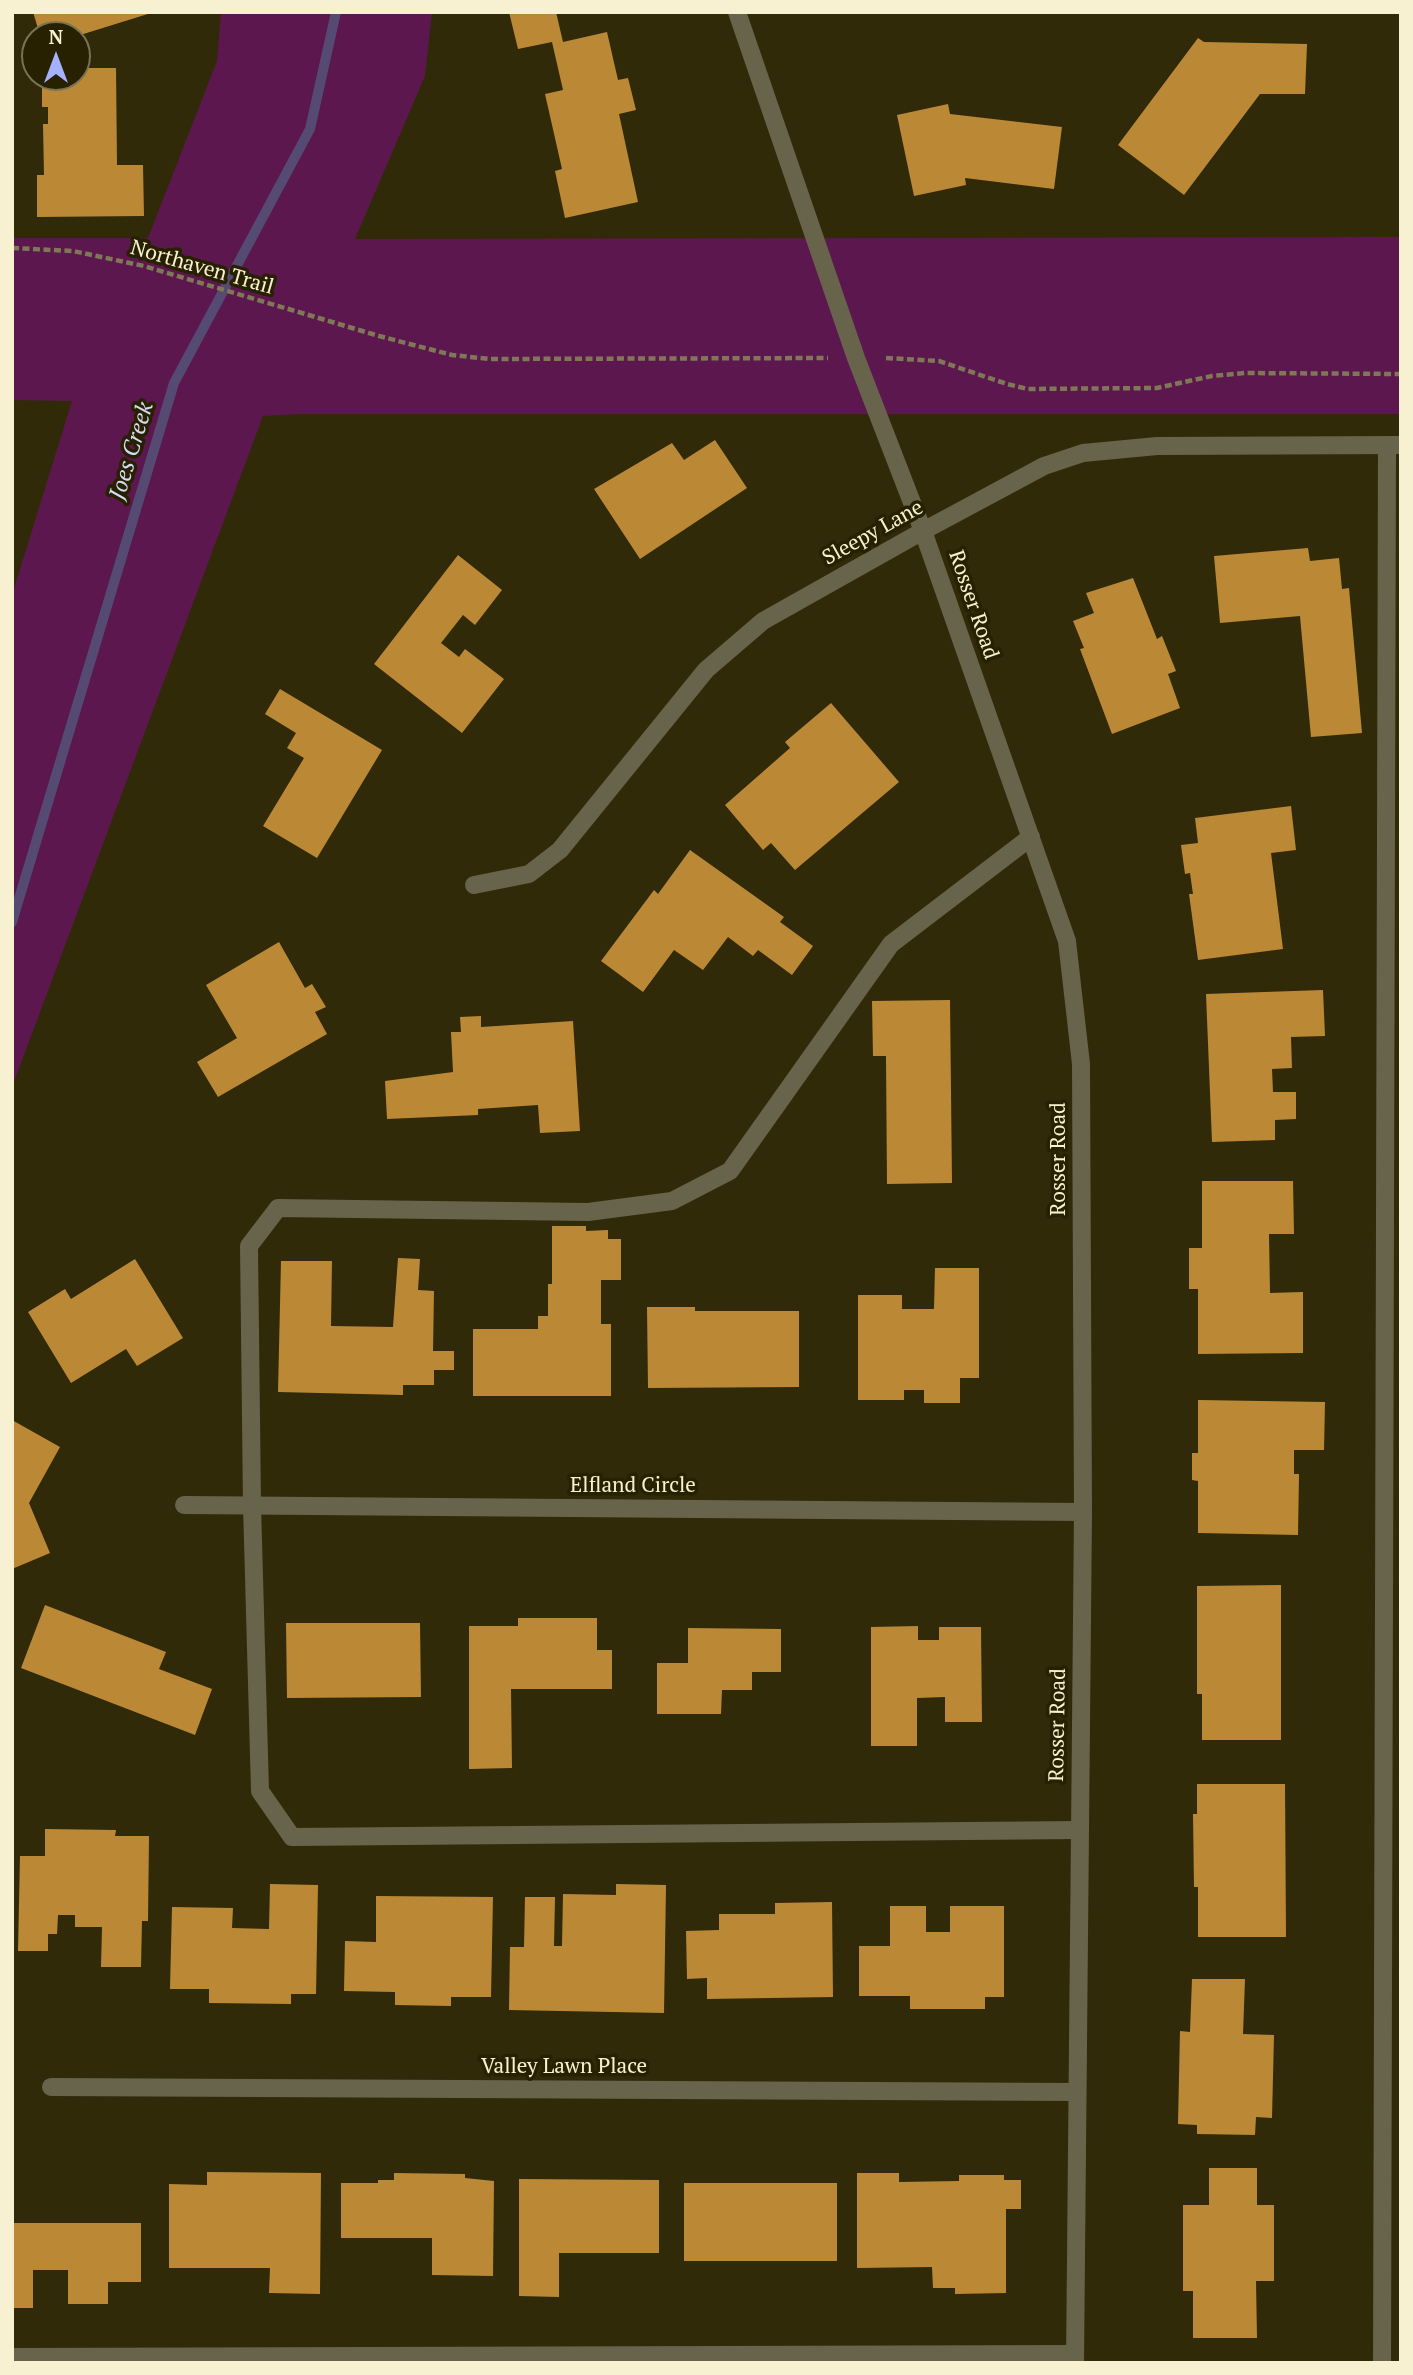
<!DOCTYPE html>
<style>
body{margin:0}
#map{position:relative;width:1413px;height:2375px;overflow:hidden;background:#312a09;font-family:"PT Serif",serif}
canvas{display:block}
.frame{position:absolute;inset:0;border:14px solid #f7f0d1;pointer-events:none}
.north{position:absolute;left:21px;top:21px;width:70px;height:70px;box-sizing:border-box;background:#272001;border:2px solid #7a7354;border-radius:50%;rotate:0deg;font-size:19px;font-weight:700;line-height:28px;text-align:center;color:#f7f0d1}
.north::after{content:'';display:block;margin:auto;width:24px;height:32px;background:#a6b1fc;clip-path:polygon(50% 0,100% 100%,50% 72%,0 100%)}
</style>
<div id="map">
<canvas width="1413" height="2375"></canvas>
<div class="frame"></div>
<div class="north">N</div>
</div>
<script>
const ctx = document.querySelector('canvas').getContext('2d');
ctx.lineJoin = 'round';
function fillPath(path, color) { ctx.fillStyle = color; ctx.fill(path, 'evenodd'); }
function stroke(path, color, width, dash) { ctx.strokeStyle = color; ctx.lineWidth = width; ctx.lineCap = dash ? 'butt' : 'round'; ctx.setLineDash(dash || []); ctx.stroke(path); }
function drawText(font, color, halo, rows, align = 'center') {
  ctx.font = font + ' "PT Serif",serif'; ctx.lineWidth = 7; ctx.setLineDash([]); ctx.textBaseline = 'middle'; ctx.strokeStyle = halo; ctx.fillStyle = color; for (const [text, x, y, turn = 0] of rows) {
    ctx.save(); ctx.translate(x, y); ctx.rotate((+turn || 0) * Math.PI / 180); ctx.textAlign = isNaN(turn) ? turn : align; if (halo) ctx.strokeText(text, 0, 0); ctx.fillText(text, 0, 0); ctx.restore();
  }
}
fillPath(new Path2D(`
 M221,12H432L425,76L355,239L1401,237V414H298L263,416L12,1087V595L72,401L12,400V238H148L217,61Z`), '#5c184e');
stroke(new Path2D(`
 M12,922L174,383L310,129L336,12`), '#554b72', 10);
fillPath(new Path2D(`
 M33,12H151V13L77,36L40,35Z
 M509,12H556L563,42L607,32L618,80L628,78L636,110L619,114L638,202L565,218L555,171L562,169L545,94L563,90L552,42L518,49Z
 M1198,38L1204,42L1307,44L1305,94H1260L1184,195L1118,145Z
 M77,68H116L117,165H143L144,216L37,217V175H44L43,124H48V107H42V77H77Z
 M948,104L950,114L1062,127L1054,189L965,178L966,185L914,196L897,115Z
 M715,440L747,488L640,559L594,489L672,443L684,460Z
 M1308,548L1310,561L1339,558L1342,589L1349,588L1362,733L1311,737L1300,616L1220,623L1214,556Z
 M458,555L502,590L475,625L463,615L441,643L459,657L465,649L504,679L462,733L374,664Z
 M1133,578L1157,639L1162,636L1176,671L1168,674L1180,708L1112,734L1080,649L1084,648L1073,621L1094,613L1086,593Z
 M280,689L382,750L317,858L263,826L304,758L287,748L296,733L265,714Z
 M831,703L899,782L795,870L771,843L763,850L725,805L790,748L785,742Z
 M1291,806L1296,850L1271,853L1283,949L1198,960L1189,894H1193L1190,873L1185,874L1181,845L1198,843L1195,818Z
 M690,850L784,917L780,922L813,946L792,975L758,950L753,956L728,937L703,970L674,950L643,992L601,961L654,890L658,894Z
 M279,942L305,988L312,984L326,1007L315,1012L327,1034L218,1097L197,1062L237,1038L206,985Z
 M1323,990L1325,1036L1291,1037L1292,1068L1272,1069L1273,1092H1296V1119L1275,1120V1140L1212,1142L1206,994Z
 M950,1000L952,1183L887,1184L886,1056H873L872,1001Z
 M481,1016V1027L573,1021L580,1131L540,1133L538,1105L478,1109V1115L387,1119L385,1081L453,1072L451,1032H461L460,1017Z
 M1202,1181H1293L1294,1234H1269L1270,1293L1303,1292V1353L1198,1354V1289H1189V1248H1202Z
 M552,1226H586V1231L608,1230V1239H621V1280H601V1324H611V1396H473V1329H538V1316H548V1284H552Z
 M398,1258L420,1259L418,1290L434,1291L433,1351H454V1370H434V1385H403V1395L278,1392L281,1261H332L331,1326L393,1327Z
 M135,1259L183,1338L137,1366L126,1349L71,1383L28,1312L65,1289L71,1299Z
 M935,1268H979V1378H960V1403H924V1390H904V1400H858V1295H902V1309H934Z
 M647,1307H695V1311H799V1387L648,1388Z
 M1198,1400L1325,1402L1324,1450H1294V1474H1299L1298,1535L1198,1533V1481L1192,1480V1453H1198Z
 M12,1420L60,1447L29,1503L50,1553L12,1569Z
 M1281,1585V1740H1202V1694H1197V1586Z
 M45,1605L166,1652L159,1669L212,1689L195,1735L21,1668Z
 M518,1618H597V1650H612V1689H511L512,1768L469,1769V1626H518Z
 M286,1623H420L421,1697L287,1698Z
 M918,1626V1640H939V1627H981L982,1722H945V1697L917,1698V1746H871V1627Z
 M688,1628L781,1629V1672H752V1690H722L721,1714H657V1663H688Z
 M1197,1784H1285L1286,1937H1198V1887H1194L1193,1814H1197Z
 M45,1829L116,1830L115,1836H149L148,1921H142L141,1967H101L102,1927H75V1915H58L57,1934H48V1951H18L20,1856H45Z
 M270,1884L318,1885L316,1994H291V2004L209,2003V1989H170L172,1907L233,1908L232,1928L269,1929Z
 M616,1884L666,1885L664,2013L509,2010L510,1947H524L525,1897H555L554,1946H562L563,1894L616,1895Z
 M376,1896L493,1897L491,1997H451V2006L395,2005V1992L344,1991L345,1941L376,1942Z
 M832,1902L833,1997L707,1999V1978L687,1979L686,1931L719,1930V1914H775V1903Z
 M890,1906H926V1932H950V1906H1004V1997H985V2009H910V1996H859V1946H890Z
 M1192,1979H1245L1243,2034L1274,2035L1272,2118L1256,2117L1255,2135L1197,2134V2125L1178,2124L1180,2031L1190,2032Z
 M1209,2168H1257V2205H1274V2281H1256L1257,2338H1193V2291H1183V2205H1209Z
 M207,2172L321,2173L320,2294L269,2293L270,2268H169V2184L207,2185Z
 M394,2173L465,2174V2178L494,2181L493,2276L432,2275V2238H341V2183H378V2180H394Z
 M857,2173H899V2182L959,2181V2175H1004V2180H1021V2209H1006V2293L955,2294V2288H933L932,2267L857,2268Z
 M519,2179L659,2180V2253H559V2297L519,2296Z
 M684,2183H837V2261H684Z
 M12,2223H141V2282H108V2304H68V2270H33V2308H12Z`), '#bb8936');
stroke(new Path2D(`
 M12,248L73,251L144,266L379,336L452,355L490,359L828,358
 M886,358L939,361L1007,384L1028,389L1157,388L1212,376L1245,373L1401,374`), '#7f7857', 4.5, [7, 3.5]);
stroke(new Path2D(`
 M1031,837L891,944L730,1171L672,1201L588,1212L278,1208L249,1246L252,1505L260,1791L292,1837L1080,1830
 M12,2357L1075,2354
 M1382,2363L1387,445`), '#68634b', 18);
stroke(new Path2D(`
 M737,12L856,358L923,531L1067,941L1081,1064L1083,1512L1075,2363
 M474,885L529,874L560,850L706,670L763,621L923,531L1044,466L1083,453L1157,446L1401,445
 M184,1505L1083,1512
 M51,2087L1077,2092`), '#68634b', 18);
drawText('21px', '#f7f0d1', '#272001', [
 ["Northaven Trail",202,268,16],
 ["Sleepy Lane",873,533,-29],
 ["Rosser Road",973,605,71],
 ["Rosser Road",1059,1159,-90],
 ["Elfland Circle",633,1486],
 ["Rosser Road",1058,1725,-89],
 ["Valley Lawn Place",564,2067]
]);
drawText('italic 23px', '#d5daf3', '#272001', [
 ["Joes Creek",132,451,-73]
]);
</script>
